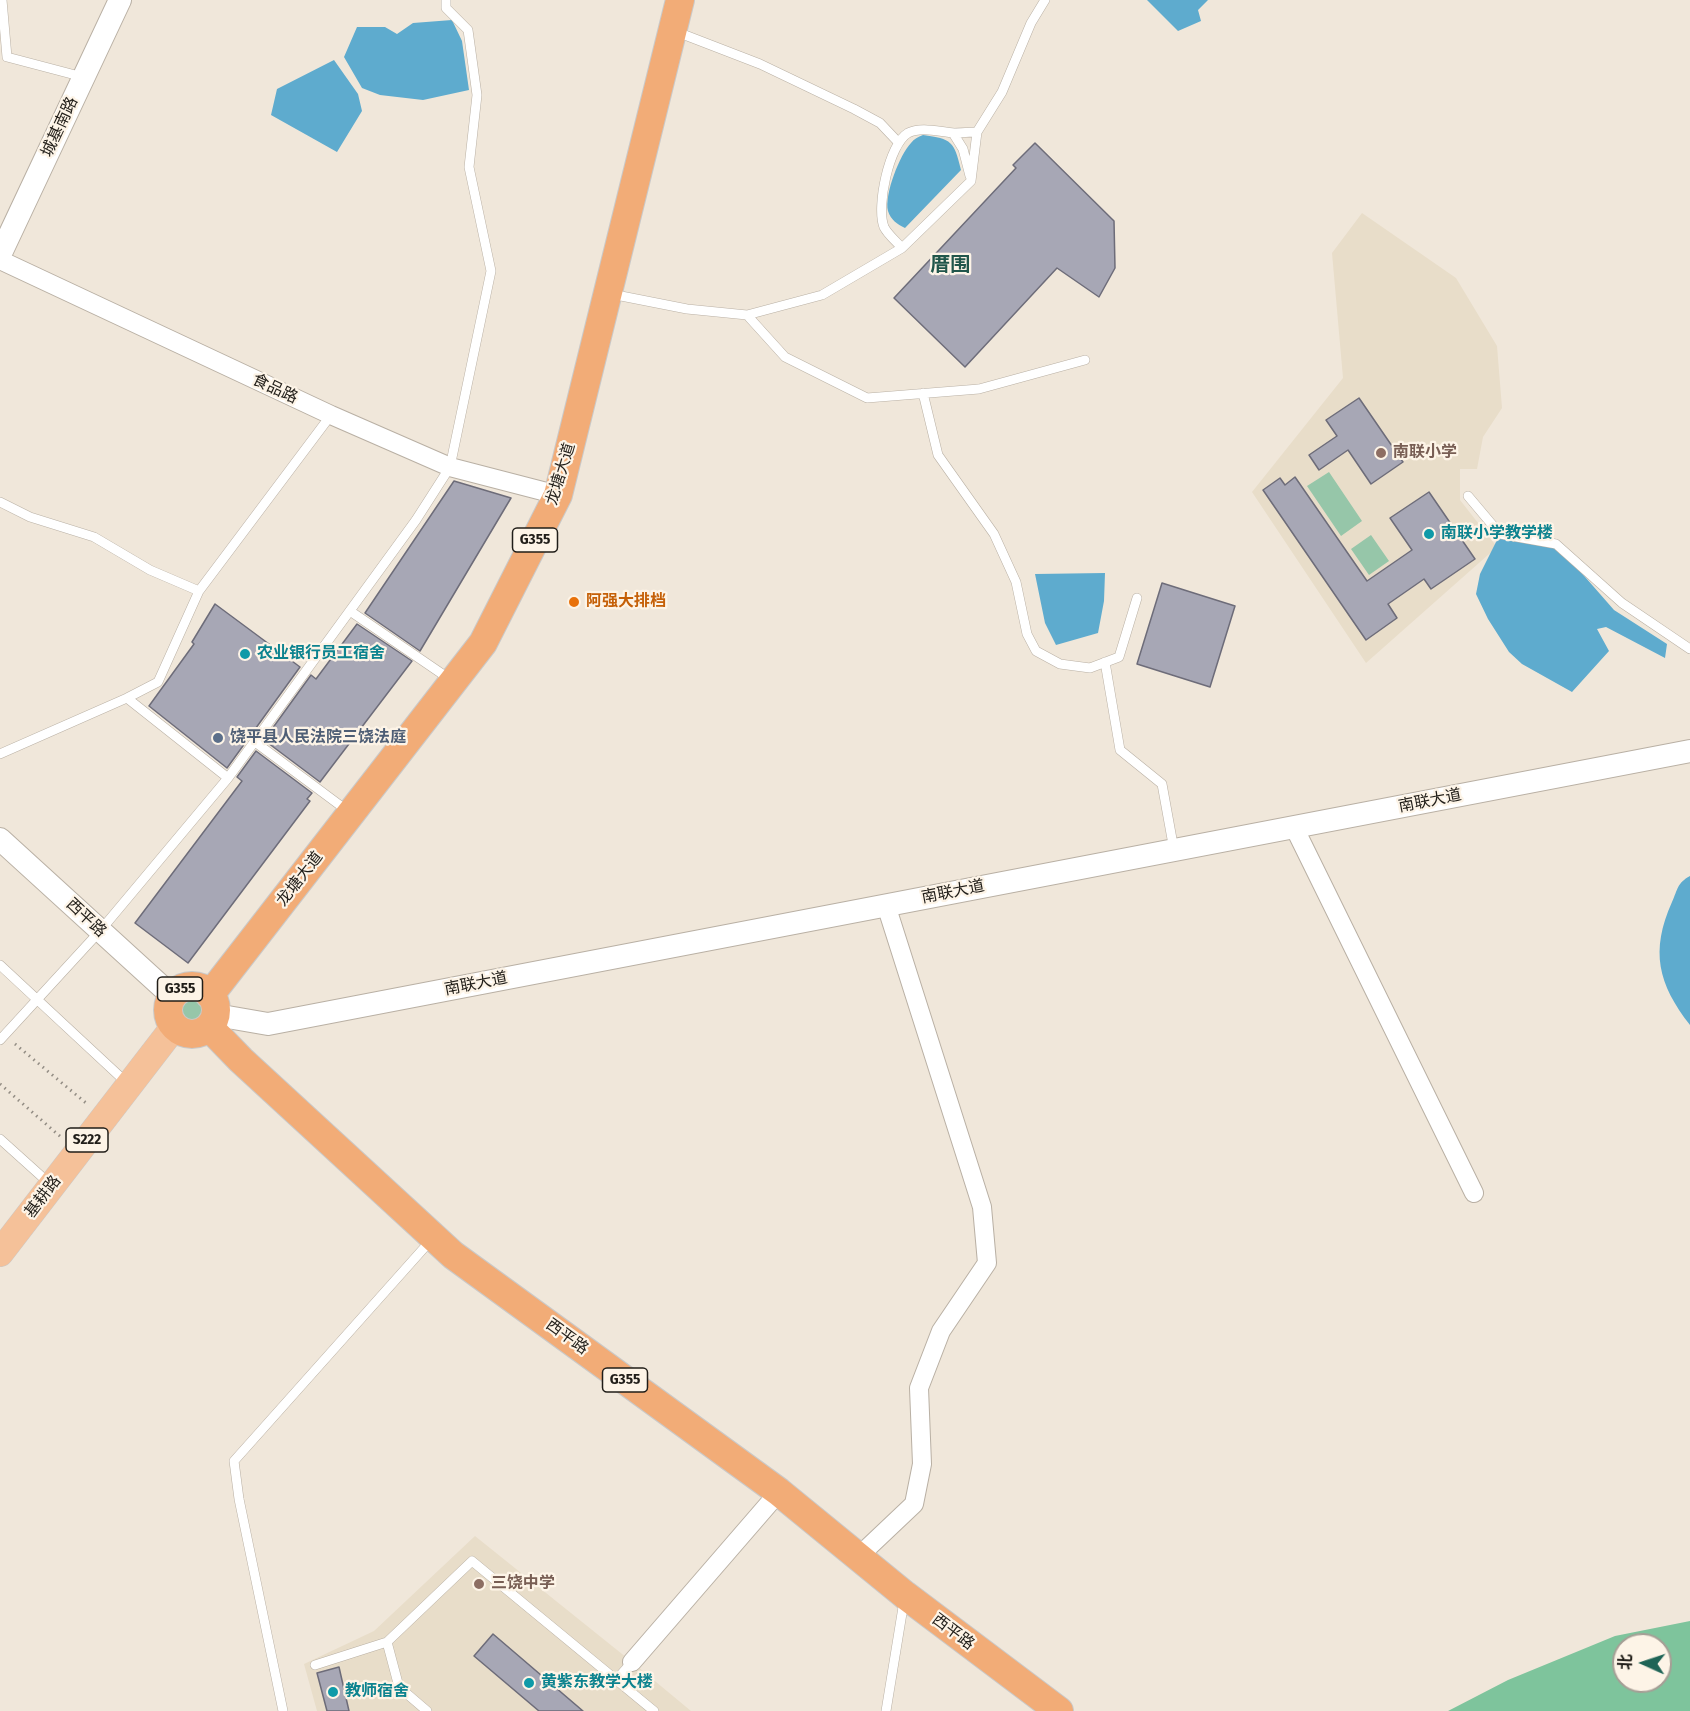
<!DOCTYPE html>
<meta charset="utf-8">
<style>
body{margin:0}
#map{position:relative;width:1690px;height:1711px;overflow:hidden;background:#f0e7da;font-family:"Fira Sans Condensed","Noto Sans SC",sans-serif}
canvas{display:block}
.north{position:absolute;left:1612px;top:1633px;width:60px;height:60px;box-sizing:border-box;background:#fdf4e7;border:2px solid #a59e95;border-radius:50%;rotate:273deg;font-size:16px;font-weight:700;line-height:24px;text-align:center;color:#211e19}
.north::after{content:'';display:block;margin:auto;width:21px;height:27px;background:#1e6456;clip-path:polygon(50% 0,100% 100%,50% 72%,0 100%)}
</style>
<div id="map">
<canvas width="1690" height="1711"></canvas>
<div class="north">北</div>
</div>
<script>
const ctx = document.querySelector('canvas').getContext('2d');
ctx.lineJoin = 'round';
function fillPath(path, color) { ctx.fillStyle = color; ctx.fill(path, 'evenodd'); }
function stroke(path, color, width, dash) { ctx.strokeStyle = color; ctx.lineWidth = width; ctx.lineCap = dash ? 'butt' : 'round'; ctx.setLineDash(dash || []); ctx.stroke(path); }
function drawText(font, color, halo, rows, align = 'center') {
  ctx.font = font + ' "Fira Sans Condensed","Noto Sans SC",sans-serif'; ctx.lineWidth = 4.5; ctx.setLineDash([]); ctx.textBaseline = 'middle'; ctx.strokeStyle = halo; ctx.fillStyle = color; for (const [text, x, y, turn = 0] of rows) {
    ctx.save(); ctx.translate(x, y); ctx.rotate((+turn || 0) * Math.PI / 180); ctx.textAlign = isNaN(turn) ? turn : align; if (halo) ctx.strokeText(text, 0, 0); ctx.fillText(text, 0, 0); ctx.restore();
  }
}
fillPath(new Path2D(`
 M1362,213L1456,278L1497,346L1502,408L1483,437L1477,469H1460V500L1497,547L1366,663L1252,492L1343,378L1332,253Z
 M475,1536L632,1662L691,1711H317L304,1664L374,1631Z`), '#e8ddc9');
fillPath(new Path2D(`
 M1329,472L1362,521L1341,536L1307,486Z
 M1371,535L1389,561L1369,575L1351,549Z
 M188,993L200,995L209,1009L196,1028C171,1032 163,999 188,993Z`), '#96c6a9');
fillPath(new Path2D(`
 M1690,1621V1711H1448L1508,1680L1615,1636ZM1624,1645H1660V1681H1624Z`), '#7ec49c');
fillPath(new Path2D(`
 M1147,0H1208L1198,10L1201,21L1178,31Z
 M452,20L462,41L469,90L423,100L380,95L362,88L344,57L357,27H385L397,34L413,23Z
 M334,60L358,94L362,111L337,152L271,115L277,89Z
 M923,135C952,139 954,141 961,170L905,228C897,224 891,220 888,211C884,195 900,154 911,143C914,139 918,137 923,135Z
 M1500,534L1558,546L1614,610L1667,644L1665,658L1606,627L1597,629L1609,651L1572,692L1522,664L1509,652L1488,619L1476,594L1480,574Z
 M1105,573L1104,601L1098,633L1056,645L1045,623L1035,574Z
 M1690,876V1025C1658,984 1650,951 1672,902C1678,889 1677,883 1690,876Z`), '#5eabce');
const building = new Path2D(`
 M1035,143L1114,221L1115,268L1099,297L1057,268L965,367L894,298L1016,168L1013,165Z
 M1359,398L1403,462L1371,484L1348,450L1319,470L1309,455L1337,436L1326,420Z
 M1295,477L1367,581L1412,550L1390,518L1429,492L1475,559L1431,589L1424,579L1388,604L1397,618L1366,640L1263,490L1280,478L1285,485Z
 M454,481L511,498L420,651L365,613Z
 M1162,583L1235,606L1210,687L1137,664Z
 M215,604L300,667L227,768L149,706L194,644L192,642Z
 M357,624L412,661L320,782L264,740L311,675L316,679Z
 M256,751L312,793L307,799L310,801L188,963L135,923L242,781L237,777Z
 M493,1634L583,1711H539L474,1656Z
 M339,1667L349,1711H327L317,1673Z`);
fillPath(building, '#a7a7b5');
stroke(building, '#6d6c79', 1.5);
const service = new Path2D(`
 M2,0L7,57L83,77
 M677,32L760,64L854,109L880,123L898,142
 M953,133L963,149L970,176
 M902,248C897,242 888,235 884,227C876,207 889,144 908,133C921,126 940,132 954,133C962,133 969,132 977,132
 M611,294L687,309L747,315L822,295L902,248L971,181L977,132L1002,92L1031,23L1045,0
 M747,315L785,357L867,398L979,389L1085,360
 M923,393L938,455L994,534L1016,582L1027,634L1036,651L1060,664L1090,668L1119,657L1137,598
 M1468,496L1500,534L1556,544L1622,603L1690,649
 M0,502L30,517L94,537L150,570L199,591
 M350,611L451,680
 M1105,662L1120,750L1162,784L1174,850
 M127,698L228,778
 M255,742L349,812
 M0,754L127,698L158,682L199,591L331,415
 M0,965L128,1084
 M0,1040L100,931L228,778L416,520L450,467L491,271L469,167L477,95L468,30L446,8V0
 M0,1139L50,1184
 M387,1642L399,1687L427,1711
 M315,1665L387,1642L472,1561L654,1711
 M617,1679L632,1662
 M283,1711L239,1499L234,1461L432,1239
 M886,1711L904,1601`);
const minor = new Path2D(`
 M0,260L331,415L450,467L558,495
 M1294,827L1474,1193
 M858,1557L914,1504L922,1464L919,1388L941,1331L987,1263L982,1207L886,905
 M632,1662L779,1492`);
const tertiary = new Path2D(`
 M0,255L120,0
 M0,839L172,996
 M216,1015L268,1024L1690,751`);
const primary = new Path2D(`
 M0,1253L174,1027`);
const trunk = new Path2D(`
 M168 1010a24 24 0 1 1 48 0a24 24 0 1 1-48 0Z
 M210,995L483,643L558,495L680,0
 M209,1027L241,1060L453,1255L779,1492L905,1595L1059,1711`);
stroke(service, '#b9b0a4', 10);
stroke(minor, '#b9b0a4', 20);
stroke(tertiary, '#b9b0a4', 24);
stroke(primary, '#cac9c8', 28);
stroke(trunk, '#cac9c8', 30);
stroke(new Path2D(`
 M15,1044L86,1103
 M0,1084L62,1138`), '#938d84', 3, [1.5, 4.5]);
stroke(service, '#fff', 9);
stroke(minor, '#fff', 18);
stroke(tertiary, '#fff', 22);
stroke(primary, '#f5c199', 27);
stroke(trunk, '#f2ac77', 28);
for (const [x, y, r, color] of [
 [1381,453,6,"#8d6e63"],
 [1429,534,6,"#0f9aa8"],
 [574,602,6,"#e8710a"],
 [245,654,6,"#0f9aa8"],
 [218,738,6,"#5c6f8a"],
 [479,1584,6,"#8d6e63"],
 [529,1683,6,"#0f9aa8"],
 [333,1692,6,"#0f9aa8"]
]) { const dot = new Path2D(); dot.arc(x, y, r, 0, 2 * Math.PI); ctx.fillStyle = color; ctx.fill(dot); stroke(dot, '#fdf4e7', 2); }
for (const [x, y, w] of [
 [535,540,45],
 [180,989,45],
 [87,1140,42],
 [625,1380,45]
]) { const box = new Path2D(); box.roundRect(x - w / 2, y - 12, w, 24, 4.5); ctx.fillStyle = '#fdf4e7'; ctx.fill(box); stroke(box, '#211e19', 1.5); }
drawText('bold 15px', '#211e19', null, [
 ["G355",535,540],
 ["G355",180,989],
 ["S222",87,1140],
 ["G355",625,1380]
]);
drawText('16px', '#211e19', '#fdf4e7', [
 ["城基南路",60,127,-65],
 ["食品路",275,389,25],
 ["龙塘大道",561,474,-73],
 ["南联大道",1430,801,-11],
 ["龙塘大道",300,879,-52],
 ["南联大道",953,892,-11],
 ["西平路",86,918,43],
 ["南联大道",476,984,-11],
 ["基耕路",43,1197,-53],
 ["西平路",567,1337,36],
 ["西平路",953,1632,37]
]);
drawText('bold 16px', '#785e54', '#fdf4e7', [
 ["南联小学",1393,453],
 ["三饶中学",491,1584]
], 'left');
drawText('bold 16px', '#0d838f', '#fdf4e7', [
 ["南联小学教学楼",1441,534],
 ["农业银行员工宿舍",257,654],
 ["黄紫东教学大楼",541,1683],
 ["教师宿舍",345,1692]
], 'left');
drawText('bold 16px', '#c56008', '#fdf4e7', [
 ["阿强大排档",586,602]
], 'left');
drawText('bold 16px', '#4e5e75', '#fdf4e7', [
 ["饶平县人民法院三饶法庭",230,738]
], 'left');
drawText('bold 20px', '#21564b', '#fdf4e7', [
 ["厝围",950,265]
]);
</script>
